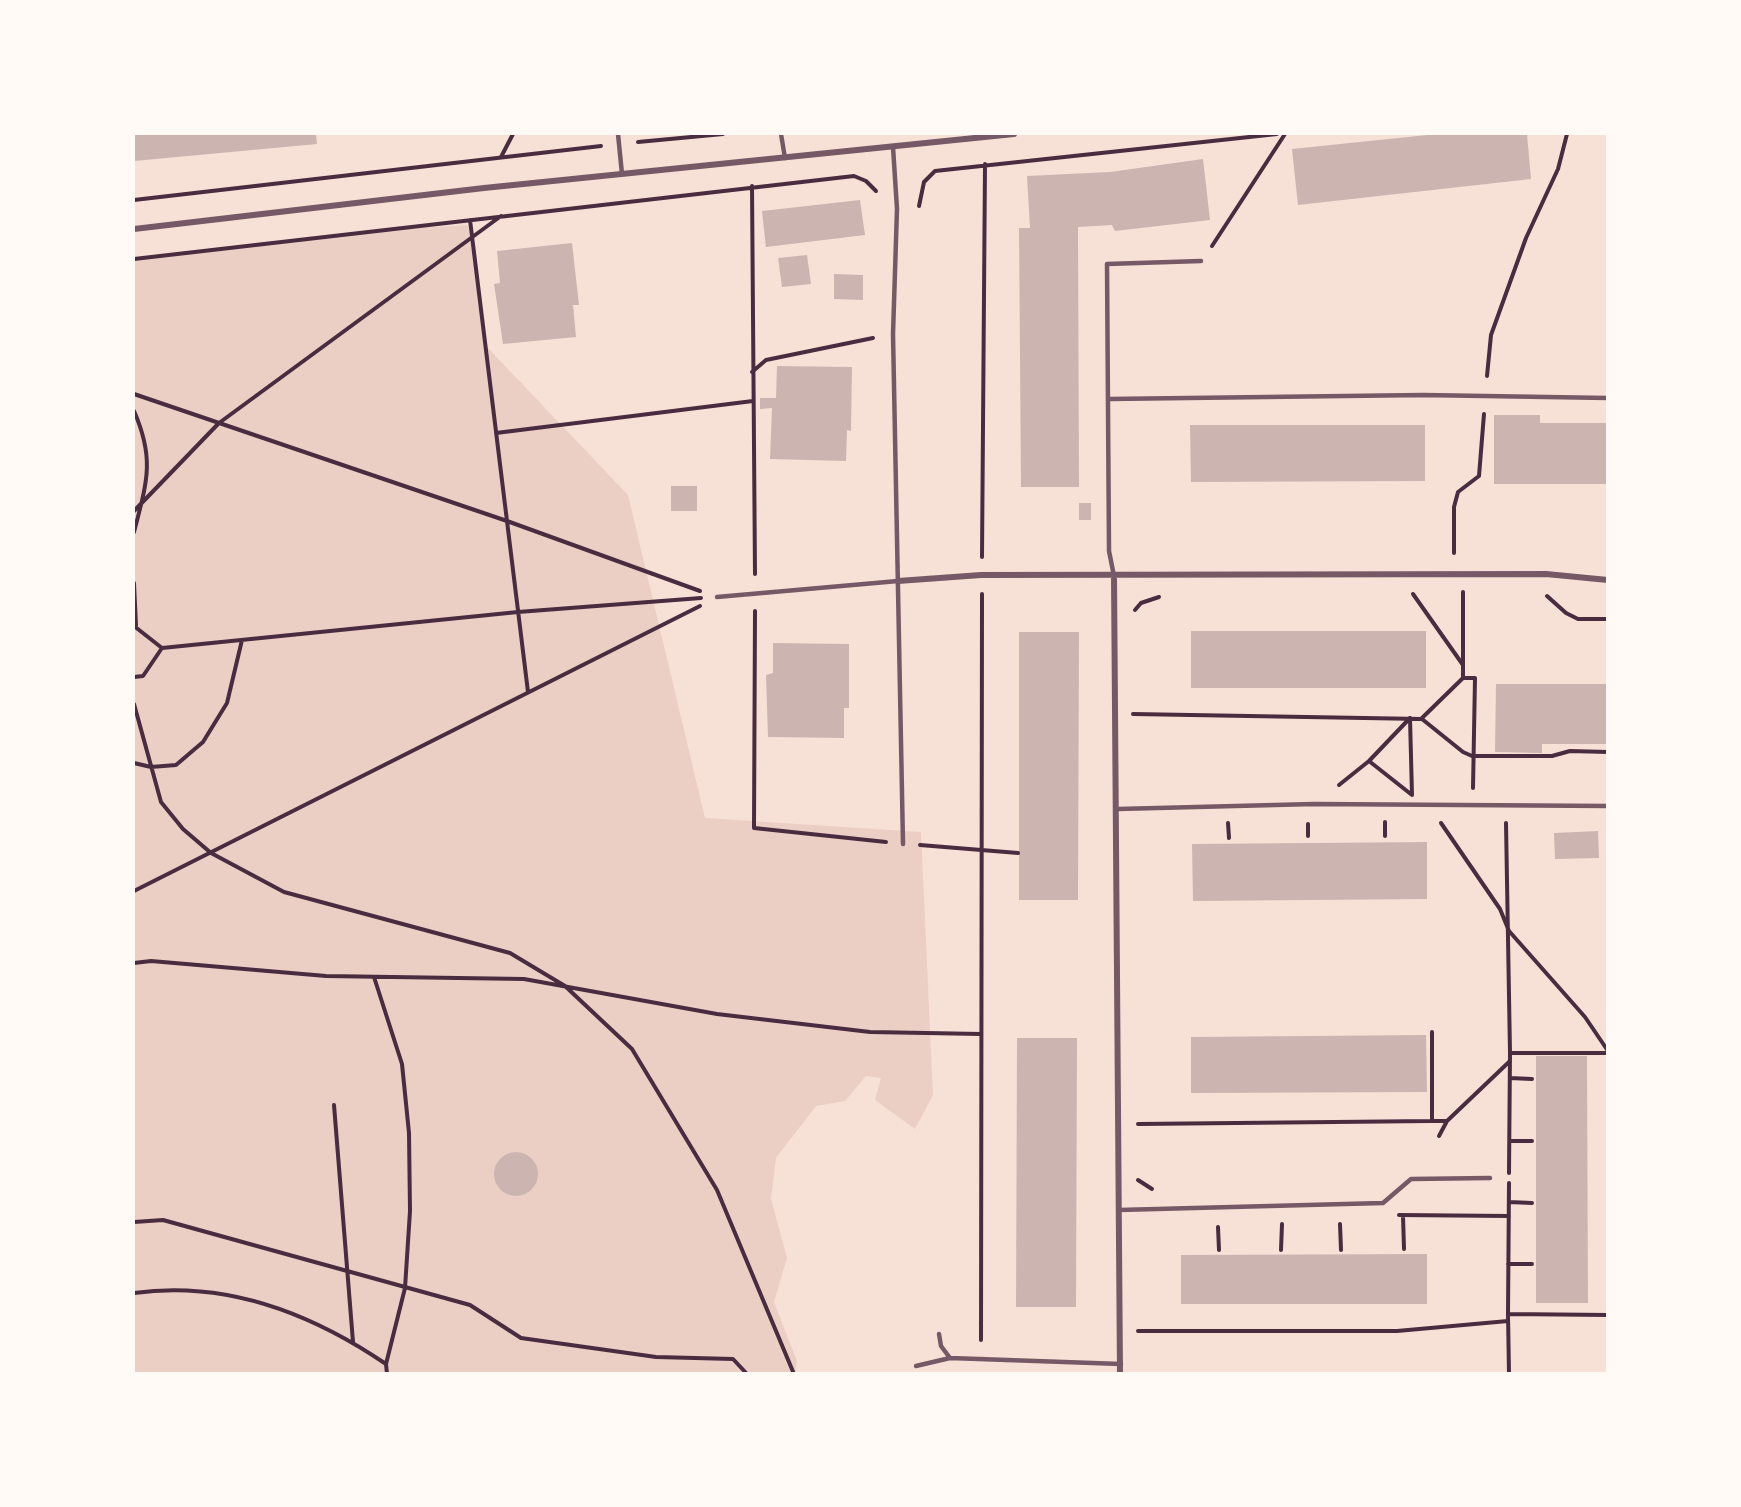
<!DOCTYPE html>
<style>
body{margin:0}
#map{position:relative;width:1741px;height:1507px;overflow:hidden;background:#f7e1d7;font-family:"Public Sans",sans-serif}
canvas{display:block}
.frame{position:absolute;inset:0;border:135px solid #fffaf5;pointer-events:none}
</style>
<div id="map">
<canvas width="1741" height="1507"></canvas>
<div class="frame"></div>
</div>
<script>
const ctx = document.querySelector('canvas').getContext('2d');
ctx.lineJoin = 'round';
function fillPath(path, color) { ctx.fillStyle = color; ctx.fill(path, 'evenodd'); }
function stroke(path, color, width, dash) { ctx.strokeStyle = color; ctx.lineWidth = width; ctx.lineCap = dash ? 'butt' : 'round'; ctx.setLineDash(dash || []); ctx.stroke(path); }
fillPath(new Path2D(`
 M468,225L486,346L628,495L705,818L921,832L933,1095L915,1129L875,1100L881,1078L866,1076L845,1101L816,1106L776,1158L771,1199L787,1258L774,1302L797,1361L795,1373H134V259L354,232Z`), '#ebcfc5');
fillPath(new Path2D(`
 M134,134H316L317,144L134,161Z
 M1437,134H1527L1531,179L1298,205L1292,149Z
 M1203,159L1210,220L1115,231L1112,225L1078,227L1079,487H1021L1019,228H1030L1027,176L1110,172Z
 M860,200L865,235L766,247L762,211Z
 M572,243L579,305H573L576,337L503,344L494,284L500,283L497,251Z
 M807,255L811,284L782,287L778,258Z
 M834,274L863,275V300L834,299Z
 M777,366L852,367L851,431L847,430L846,461L770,459L772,408L760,409V398H776Z
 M1494,415H1540V423H1608V484H1494Z
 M1190,425H1425V481L1191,482Z
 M671,486H697V511H671Z
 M1079,503H1091V520H1079Z
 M1191,631H1426V688H1191Z
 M1019,632H1079L1078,900H1019Z
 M773,643L849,644V708H844V738L768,737L766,675L773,673Z
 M1496,684H1608V744H1542V753L1495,752Z
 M1598,831L1599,858L1555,859L1554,833Z
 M1427,842V899L1193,901L1192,844Z
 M1426,1035L1427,1092L1191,1093V1037Z
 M1017,1038H1077L1076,1307H1016Z
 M1536,1056H1587L1588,1303H1536Z
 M494 1174a22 22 0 1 1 44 0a22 22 0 1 1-44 0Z
 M1427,1254V1304H1181V1255Z`), '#ccb4b1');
stroke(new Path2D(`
 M638,142L723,134
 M501,157L513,134
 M752,186L755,574
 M134,200L601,146
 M919,206L924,182L935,171L1277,134
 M470,220L528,692
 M1212,246L1285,134
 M134,259L854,176L866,181L876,191
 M752,372L766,360L873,338
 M1487,376L1491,335L1526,238L1558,169L1567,134
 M134,394L507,521L700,591
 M134,411C155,459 147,482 134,532
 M496,433L753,401
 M134,511L219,423L501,216
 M1454,553V507L1458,492L1479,476L1484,414
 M982,557L985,164
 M134,583L136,625
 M1463,592V665
 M1413,594L1463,665V678L1422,718
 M1547,596L1566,613L1578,619H1608
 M1135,610L1141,603L1159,597
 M755,611L754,828L886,842
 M134,626L162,648
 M134,677L143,676L162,648L518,612L701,598
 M1463,678H1475L1473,788
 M134,704L161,802L183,829L211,853L284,892L510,953L565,986L632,1049L717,1190L794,1374
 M1133,714L1422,719L1463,752L1472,756H1552L1570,751L1608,752
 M1410,718L1412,795L1369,761Z
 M134,763L151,767L176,765L203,742L227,703L242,640
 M1339,785L1369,761
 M1228,823L1229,838
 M1441,823L1500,909L1509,931L1585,1017L1608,1051
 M1506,823L1510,1053
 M1308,836V824
 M1385,836V822
 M920,845L1018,853
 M134,891L700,606
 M134,963L151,961L326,976L524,979L717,1014L870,1032L981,1034
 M374,977L402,1064L409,1133L410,1211L405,1288L386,1364
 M1510,1078L1532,1079
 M334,1105L353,1342
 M1432,1121H1447
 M1138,1124L1432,1121V1032
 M1439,1136L1447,1121L1510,1061
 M1510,1141H1532
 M1509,1173L1510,1053H1608
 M1138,1180L1152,1189
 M1509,1183L1508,1314L1608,1315
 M1509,1202L1532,1203
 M1399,1215L1509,1216
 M1403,1216L1404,1249
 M134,1222L163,1220L470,1305L521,1338L656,1357L733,1359L747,1374
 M1340,1224L1341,1250
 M1218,1227L1219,1250
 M1281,1250L1282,1224
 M1508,1264H1532
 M134,1293C226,1280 311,1313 386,1364L387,1374
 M1508,1314L1509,1374
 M1138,1331H1397L1508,1321
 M981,1340L982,594`), '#4a2c40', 4);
stroke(new Path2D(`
 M618,134L622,174
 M781,134L785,158
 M893,147L897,209L893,334L903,844
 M1109,399L1423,395L1608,398
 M1114,576L1109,551L1107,264L1201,261
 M717,597L898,581
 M1118,809L1314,804L1608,806
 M1119,1210L1383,1203L1411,1179L1490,1178
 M939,1334L941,1346L950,1358L1121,1364
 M916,1366L950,1358`), '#755966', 4.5);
stroke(new Path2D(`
 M134,229L484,188L1014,134
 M1114,576L1120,1374
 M898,581L981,575L1546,574L1608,580`), '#755966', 6);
</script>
